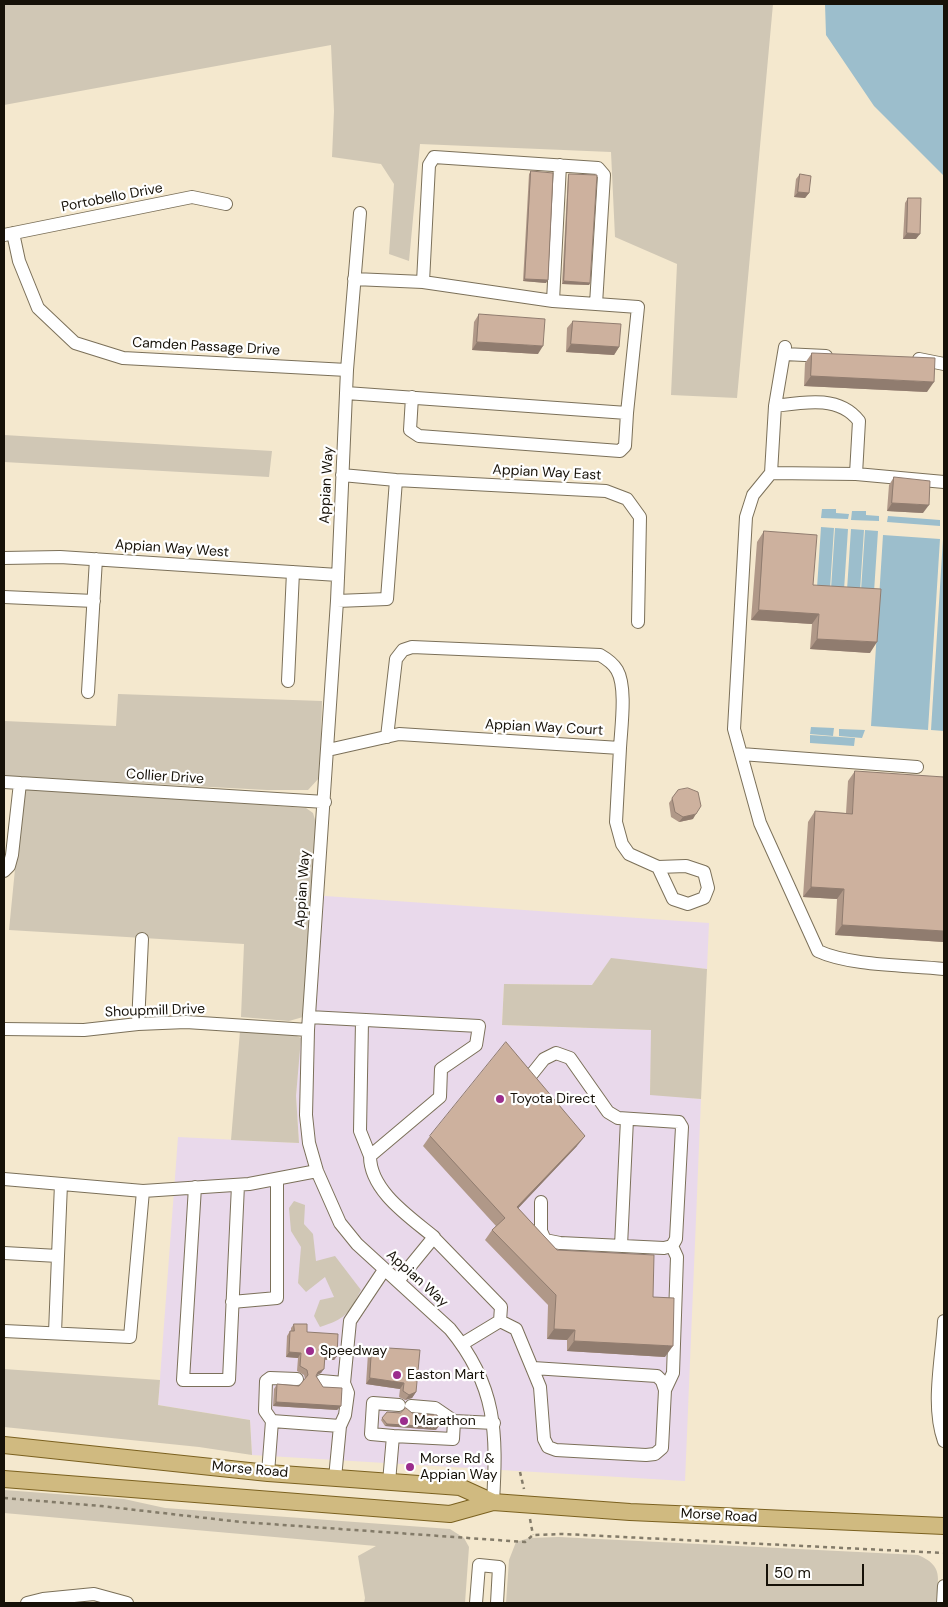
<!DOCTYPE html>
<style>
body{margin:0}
#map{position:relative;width:948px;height:1607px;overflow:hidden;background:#f4e8ce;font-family:"DM Sans",sans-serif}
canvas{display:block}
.frame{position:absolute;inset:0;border:5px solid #161108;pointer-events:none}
.scale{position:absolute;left:766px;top:1564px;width:98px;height:22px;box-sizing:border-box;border:2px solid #161108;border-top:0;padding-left:6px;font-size:15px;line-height:18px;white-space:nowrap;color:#161108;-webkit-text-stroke:4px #fff;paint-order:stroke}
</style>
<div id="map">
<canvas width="948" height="1607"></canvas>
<div class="frame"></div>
<div class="scale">50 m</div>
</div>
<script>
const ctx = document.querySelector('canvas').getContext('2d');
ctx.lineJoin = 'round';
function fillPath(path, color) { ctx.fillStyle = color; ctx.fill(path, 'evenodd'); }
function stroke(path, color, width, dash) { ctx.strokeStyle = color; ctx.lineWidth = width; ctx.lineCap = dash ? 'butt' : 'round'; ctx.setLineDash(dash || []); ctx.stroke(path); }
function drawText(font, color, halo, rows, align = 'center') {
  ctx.font = font + ' "DM Sans",sans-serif'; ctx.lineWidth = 4.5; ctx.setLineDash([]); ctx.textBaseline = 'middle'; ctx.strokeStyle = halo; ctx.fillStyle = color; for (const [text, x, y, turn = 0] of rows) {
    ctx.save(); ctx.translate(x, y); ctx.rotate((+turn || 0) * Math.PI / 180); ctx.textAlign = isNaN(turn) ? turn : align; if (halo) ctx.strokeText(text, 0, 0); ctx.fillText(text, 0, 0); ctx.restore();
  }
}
fillPath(new Path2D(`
 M311,895L709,923L707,969L611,959L592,985L504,984L502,1025L652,1030L650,1094L701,1099L685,1481L252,1455L250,1420L158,1405L178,1137L299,1143L296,1096Z`), '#e9d9eb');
fillPath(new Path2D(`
 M4,4H773L737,398L671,395L677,264L615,237L611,152L420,144L409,261L389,254L394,184L381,164L332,157L334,111L331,45L4,105Z
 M4,435L272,451L269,477L4,462Z
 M118,694L322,701L320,777L308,790H267L4,776V721L116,726Z
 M23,788L306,808L313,813L316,823L303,1017L289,1021L241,1017L244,944L9,930Z
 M611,958L707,969L701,1099L650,1095L651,1030L502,1025L504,984L592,985Z
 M240,1031L292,1034L301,1038L296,1096L299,1143L231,1140Z
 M294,1201L305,1205L304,1224L313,1234L316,1261L335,1256L361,1290C349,1314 345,1319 320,1327L314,1316L320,1300L334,1297L325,1277L306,1292L298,1283L301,1247L291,1231L289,1208Z
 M4,1369L160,1380L158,1405L250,1420L252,1455L199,1447L4,1427Z
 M4,1490L124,1499L165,1508L450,1529L464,1538L469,1547L465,1603H364L365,1598L358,1556L376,1546L4,1513Z
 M559,1537L918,1555C944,1566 938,1578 936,1603H506L509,1560L516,1542L529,1538Z`), '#d0c7b5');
fillPath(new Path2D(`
 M825,4H944V176L874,106L826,35Z
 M822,509H836V513L849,514L848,519L821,518Z
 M852,511H866V515L879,516V521L851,520Z
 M888,516L940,520V526L887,522Z
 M821,527L834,528L830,589L817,588Z
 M835,528L848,529L844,590L831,589Z
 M851,529L864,530L860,591L847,590Z
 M865,530L878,531L874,592L861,591Z
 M883,535L940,539L928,730L871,726Z
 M943,539H944V731L931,730Z
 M811,727L834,728L833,736L810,734Z
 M839,729L865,730L862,738L839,736Z
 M810,735L855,738L854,746L810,743Z`), '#9cbecc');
const minor = new Path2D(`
 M360,213L347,370L337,601L308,1030L306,1115L309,1143L317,1171L340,1223L357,1244L450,1329C497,1386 497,1433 493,1502
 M13,233L19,261L38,308L75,343L123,358L347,370
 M4,235L192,197L226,204
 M354,279L423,282L553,301L596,304L604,175L598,168L434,157L429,165L423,282
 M553,301L560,165
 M785,347L775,406L771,473L753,495L746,517L734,729L760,823L818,951C850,966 908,965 944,969
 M784,354L826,356
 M919,359L944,364
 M346,393L627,413L638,307L596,304
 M412,397L410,430L419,436L620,451L625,446L627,413
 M775,406C804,402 839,395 859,421L856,474
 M771,473L856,474L944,482
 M342,475L396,480L606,491L627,499L640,517L638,622
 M4,558L60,557L338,575
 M4,597L94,601
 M337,601L387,599L396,480
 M288,681L293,572
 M88,692L96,559
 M387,737L396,659L403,650L412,647L600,655C607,659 613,663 617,670C627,687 621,728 620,748
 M328,750L399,734L620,748L616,822L622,844L629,854L658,867L686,866L704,872L708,888L704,898L688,904L673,899L658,867
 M741,754L917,767
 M4,782L325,802
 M4,871L9,866L12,855L20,783
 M309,1017L479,1026L476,1045L441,1069L440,1097L370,1156C370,1191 410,1217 434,1237L398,1281
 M362,1021L360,1131L370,1156
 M138,1024L142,939
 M4,1029L84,1030L138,1024L186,1022L308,1030
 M532,1074L544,1059L556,1053L570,1058L608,1112L618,1118L679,1122L682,1127L676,1239L672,1246L664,1248L560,1243L545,1240L541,1231V1202
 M4,1179L143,1191L249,1184L317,1171
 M195,1187L183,1380H229L238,1185
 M434,1238L501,1307L500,1321L462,1344
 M621,1246L627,1119
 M4,1253L58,1256L55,1333
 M58,1256L61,1184
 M232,1302L277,1298V1179
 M500,1321L516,1329L540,1387L544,1439L548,1447L556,1450L646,1455L655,1454L662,1448L665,1390L662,1381L657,1376L533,1368
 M944,1321C942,1359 931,1405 944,1441
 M4,1331L130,1337L143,1191
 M321,1381L344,1383
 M665,1390L673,1373L677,1257L672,1246
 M411,1406L435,1408L454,1421
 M272,1421L340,1426
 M393,1436L371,1434L373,1403L399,1405
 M268,1473L272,1421L265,1411L266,1381L270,1378L297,1379
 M335,1478L340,1426L345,1415L348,1393L344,1383L350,1321L384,1270
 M389,1482L393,1436L453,1439L454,1421L494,1423
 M27,1603L43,1599L94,1594L127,1603
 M476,1603L479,1565L499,1567L497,1603
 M943,1603L944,1586`);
const major = new Path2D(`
 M4,1445L268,1473L460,1487L493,1502L630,1512L944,1526
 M4,1479L450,1514L493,1502`);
stroke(minor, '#7b7059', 14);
stroke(major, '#7b611f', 18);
stroke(new Path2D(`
 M520,1472L524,1489
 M4,1498L101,1506L241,1522L525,1542L533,1535L563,1534L944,1553
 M530,1519L533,1535`), '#837b69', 2.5, [4, 4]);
stroke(minor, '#fff', 12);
stroke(major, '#d0ba80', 16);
fillPath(new Path2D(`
 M531,171L546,283L523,281L529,174Z
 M569,174L590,283L589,285L562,284L568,176Z
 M800,174L809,193L805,198L794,197L796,179Z
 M908,198L916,239H903L905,203Z
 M479,314L538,354L472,350L474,322Z
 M573,321L619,347L614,355L566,352L567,328Z
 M812,353L927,392L804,386L805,363Z
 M894,477L923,513L887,511L889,485Z
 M764,531L813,585L870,653L810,649L812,624L751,620L757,542Z
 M855,771L944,942L835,935L837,899L803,897L808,822L815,811L846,813L848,781Z
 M678,790L693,819L679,822L671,817L669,803Z
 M430,1136L577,1146L518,1208L557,1250L653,1297L665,1357L567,1351V1340L547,1339L548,1305L485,1240L492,1230L496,1226L423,1146Z
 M294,1324L337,1356L334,1360H325L321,1373L316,1375V1376L323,1387L341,1406L337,1410L273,1406L274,1389L277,1384L299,1386L305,1379L304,1375L297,1371L298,1358L286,1357L287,1336L290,1331H291V1328Z
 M372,1347L416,1392L412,1398L405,1400L399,1397L400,1389L366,1384L368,1353Z
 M387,1412L412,1413L436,1430L385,1426L381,1420Z`), '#b09888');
fillPath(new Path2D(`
 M798,192L809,193L805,198L794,197Z
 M907,233L920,234L916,239H903Z
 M525,279L548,280L546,283L523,281Z
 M564,281L590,283L589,285L562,284Z
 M477,342L543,346L538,354L472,350Z
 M571,344L619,347L614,355L566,352Z
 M811,376L934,382L927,392L804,386Z
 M892,503L929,505L923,513L887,511Z
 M759,610L819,614L812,624L751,620Z
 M817,639L877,642L870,653L810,649Z
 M696,814L693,819L679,822L683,817Z
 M811,887L844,889L837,899L803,897Z
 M842,925L944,931V942L835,935Z
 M585,1136L577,1146L510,1217L517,1207Z
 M554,1329L575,1330L567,1340L547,1339Z
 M574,1341L673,1346L665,1357L567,1351Z
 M289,1352L301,1353L298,1358L286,1357Z
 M325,1355L337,1356L334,1360L322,1359Z
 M324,1369L321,1373L315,1376L318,1372Z
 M370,1378L404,1383L400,1389L366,1384Z
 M416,1392L412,1398L405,1400L409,1395Z
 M276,1402L341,1406L337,1410L273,1406Z
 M442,1422L436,1430L385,1426L387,1424Z`), '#907c6f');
const building = new Path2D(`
 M531,171L553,173L548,280L525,279Z
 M569,174L597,175L590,283L564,281Z
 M800,174L811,176L809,193L798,192Z
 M908,198H921L920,234L907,233Z
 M479,314L545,319L543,346L477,342Z
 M573,321L621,324L619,347L571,344Z
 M812,353L935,358L934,382L811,376Z
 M894,477L930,481L929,505L892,503Z
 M764,531L817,535L813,585L881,589L877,642L817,639L819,614L759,610Z
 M855,771L944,777V931L842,925L844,889L811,887L815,811L852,814Z
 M688,788L698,792L701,806L696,814L683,817L675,812L672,798L678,790Z
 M506,1042L585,1136L517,1207L557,1250L654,1255L653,1297L674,1298L673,1346L574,1341L575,1330L554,1329L556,1295L492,1230L505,1218L430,1136Z
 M294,1324H307V1332L338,1334L337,1356L325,1355L324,1369L318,1372L316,1376L323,1387L342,1388L341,1406L276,1402L277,1384L299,1386L308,1375L307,1370L300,1366L301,1353L289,1352L290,1331H294Z
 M372,1347L420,1350L416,1392L409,1395L403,1391L404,1383L370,1378Z
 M406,1408L412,1413L437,1415L442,1422L438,1427L387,1424L382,1418L387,1412L400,1413Z`);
fillPath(building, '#cdb19e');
stroke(building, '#907c6f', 1);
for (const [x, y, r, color] of [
 [500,1099,5,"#9b2d8d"],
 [310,1351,5,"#9b2d8d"],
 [397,1375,5,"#9b2d8d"],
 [404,1421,5,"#9b2d8d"],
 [410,1467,5,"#9b2d8d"]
]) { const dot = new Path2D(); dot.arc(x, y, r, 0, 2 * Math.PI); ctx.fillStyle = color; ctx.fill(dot); stroke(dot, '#fff', 2); }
drawText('14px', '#161108', '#fff', [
 ["Portobello Drive",112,198,-11],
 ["Camden Passage Drive",206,347,3],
 ["Appian Way East",547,473,3],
 ["Appian Way",327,485,-87],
 ["Appian Way West",172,549,4],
 ["Appian Way Court",544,728,3],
 ["Collier Drive",165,777,4],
 ["Appian Way",303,889,-86],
 ["Shoupmill Drive",155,1011,-2],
 ["Appian Way",417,1279,42],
 ["Morse Road",250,1470,5],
 ["Morse Road",719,1516,3]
]);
drawText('14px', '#161108', '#fff', [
 ["Toyota Direct",510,1099],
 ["Speedway",320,1351],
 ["Easton Mart",407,1375],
 ["Marathon",414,1421],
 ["Morse Rd &",420,1459],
 ["Appian Way",420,1475]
], 'left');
</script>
